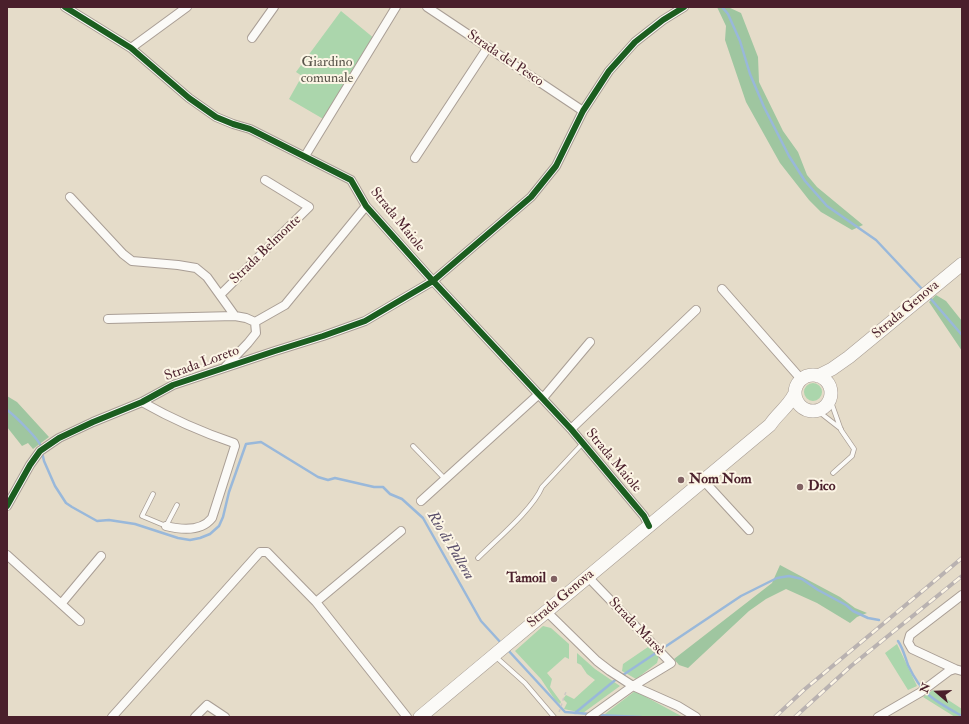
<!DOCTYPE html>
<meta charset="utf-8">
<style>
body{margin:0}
#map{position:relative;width:969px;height:724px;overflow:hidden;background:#e5dcc9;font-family:"IM FELL Double Pica",serif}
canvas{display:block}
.frame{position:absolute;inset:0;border:8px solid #4a1f2b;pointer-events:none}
.north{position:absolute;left:917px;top:672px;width:40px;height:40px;-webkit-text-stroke:3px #fcf5e5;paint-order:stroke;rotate:289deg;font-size:11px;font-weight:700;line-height:16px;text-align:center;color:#4a1f2b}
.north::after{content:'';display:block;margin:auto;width:14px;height:18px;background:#4a1f2b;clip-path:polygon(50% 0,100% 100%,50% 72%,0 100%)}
</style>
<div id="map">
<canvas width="969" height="724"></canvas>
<div class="frame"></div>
<div class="north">N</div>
</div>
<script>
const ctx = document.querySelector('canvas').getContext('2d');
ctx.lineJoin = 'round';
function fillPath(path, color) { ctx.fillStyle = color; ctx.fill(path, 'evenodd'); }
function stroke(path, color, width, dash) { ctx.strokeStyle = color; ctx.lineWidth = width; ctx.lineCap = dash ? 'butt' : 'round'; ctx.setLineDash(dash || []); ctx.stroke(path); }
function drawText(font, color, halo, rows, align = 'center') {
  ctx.font = font + ' "IM FELL Double Pica",serif'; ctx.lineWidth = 4; ctx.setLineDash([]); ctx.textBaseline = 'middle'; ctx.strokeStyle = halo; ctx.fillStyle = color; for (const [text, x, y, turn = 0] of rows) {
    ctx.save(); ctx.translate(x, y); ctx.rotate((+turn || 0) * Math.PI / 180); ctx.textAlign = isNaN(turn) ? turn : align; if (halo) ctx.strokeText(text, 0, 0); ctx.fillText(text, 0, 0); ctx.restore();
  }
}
fillPath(new Path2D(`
 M341,11L375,39L325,120L289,99L302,76L296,72Z
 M804 392a9 9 0 1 1 18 0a9 9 0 1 1-18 0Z
 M543,626L551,628L569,644V659L565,657L547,673L552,679L550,687L561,702L560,704L555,700L541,679L515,651Z
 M897,644L917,686L908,690L885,653Z
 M648,647L659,656L657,663L636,679L622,671L623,664Z
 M577,653L595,669L620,686L583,713L564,709L567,703L563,699L566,695L574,699L595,680L587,674L581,665L577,663Z
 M933,690L962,709V717H955L923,697Z
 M635,691L683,717H601Z`), '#abd6ac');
fillPath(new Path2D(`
 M717,7H728L741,13L758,57L759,82L783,131L798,152L807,175L817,187L863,225L852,230L821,212L809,200L780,163L746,102L725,40L726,26Z
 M936,295L946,301L962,321V351L929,302Z
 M7,396L17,402L49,437L33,449L28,443L22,446L7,427Z
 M780,565L840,597L855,608L867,613L857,617L850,623L817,603L786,589L766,599L749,611L688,668L679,665L674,659L772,583Z`), '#9fc6a0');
stroke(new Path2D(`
 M722,7L728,14L740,41L750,74L764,107L789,156L805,181L827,206L876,240L923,290
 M930,298L962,335
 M7,410C14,415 40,440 41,447
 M42,452L44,461L55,486L66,503L72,507L97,521L109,520L135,524L178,538L190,540L200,538L210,534L219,526L223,517L229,492L246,444L261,442L318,477L328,480L335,478L374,487H383L390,494L402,499L423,518L481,621L502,644
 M898,641C903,648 905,657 908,665C922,695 935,701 962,716
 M507,649L565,712L590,714
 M575,713L614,681L741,596L777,578L789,576L802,579L818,590L846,605L853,611L868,618L879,620
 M597,715L641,717`), '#99b8da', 2.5);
const service = new Path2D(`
 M830,399L841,430L854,449L852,456L833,473
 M818,411L841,429
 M413,446L445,479
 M153,494L142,516L166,526L177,505
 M478,558C496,540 533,509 542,487L583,443
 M496,657L525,683L554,717`);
const minor = new Path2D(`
 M65,7L131,48L189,98L216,117L233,124L250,129L351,180L366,206L433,281L571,429L644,516L649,526
 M427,7L583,111
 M252,38L274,7
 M131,48L187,7
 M305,156L396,7
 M415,158L488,47
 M70,197L123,254L132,261L178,265L196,268L207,277L235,316
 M722,289L801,379
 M220,295L309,207L265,180
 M108,319L235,316L246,318L255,322
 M225,367L248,343L256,333L255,322L285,305L366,206
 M543,398L590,342
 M142,402C172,419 201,432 234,443L235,446L212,518C201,532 182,530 166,526
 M571,429L696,310
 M703,480L749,530
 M421,501L539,394
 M7,506L30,465L40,451L59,438L93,422L142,402L173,385L275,351L323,336L365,321L433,281L531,197L556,166L583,111L609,71L635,42L663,20L684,7
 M7,555L80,621
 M587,576L671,663L633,686L590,717
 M316,602L401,531
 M61,604L101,556
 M547,612L597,661L610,671L633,686L678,706L696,717
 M955,669L912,649L908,642L910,635L962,595
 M112,717L260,552H267L316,602L407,717
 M195,717L207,705L225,717
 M878,717L921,692L949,671L955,669L962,671`);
const primary = new Path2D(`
 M795 393a18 18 0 1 1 36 0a18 18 0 1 1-36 0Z
 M818,376L832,369L849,357L962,264
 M420,717L770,425C777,414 788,407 794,395`);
stroke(service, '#a99e95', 5.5);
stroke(minor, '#a99e95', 10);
stroke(primary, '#a99e95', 14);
stroke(new Path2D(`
 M559,712C562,705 563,698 567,690`), '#cdc8c5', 1.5, [3, 3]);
stroke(service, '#fbfaf7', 4);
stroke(minor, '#fbfaf7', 8);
stroke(primary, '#fbfaf7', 13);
const rail = new Path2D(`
 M775,717L805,689L962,558
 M795,717L851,666L962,576`);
stroke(rail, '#b9b2b1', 4);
stroke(rail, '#fcf5e5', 2.5, [8]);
stroke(new Path2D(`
 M65,7L131,48L189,98L216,117L233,124L250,129L351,180L366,206L433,281L571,429L644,516L649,526
 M7,506L30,465L40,451L59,438L93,422L142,402L173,385L275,351L323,336L365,321L433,281L531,197L556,166L583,111L609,71L635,42L663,20L684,7`), '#1b5e20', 6);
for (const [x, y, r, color] of [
 [681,480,4,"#806162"],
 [800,487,4,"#806162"],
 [554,579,4,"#806162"]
]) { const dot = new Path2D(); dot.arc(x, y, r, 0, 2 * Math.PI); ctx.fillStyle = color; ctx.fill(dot); stroke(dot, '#fcf5e5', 1.5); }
drawText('14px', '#4a1f2b', '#fcf5e5', [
 ["Strada del Pesco",505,59,34],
 ["Strada Maiole",397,220,51],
 ["Strada Belmonte",266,250,-44],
 ["Strada Genova",906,310,-40],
 ["Strada Loreto",202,364,-20],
 ["Strada Maiole",613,461,50],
 ["Strada Genova",561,599,-40],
 ["Strada Marsè",636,627,46]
]);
drawText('14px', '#59554b', '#fcf5e5', [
 ["Giardino",327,63],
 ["comunale",327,79]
]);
drawText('bold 14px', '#4a1f2b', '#fcf5e5', [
 ["Nom Nom",689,480],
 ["Dico",808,487],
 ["Tamoil",546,579,"right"]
], 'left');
drawText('italic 15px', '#5a4f6b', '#fcf5e5', [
 ["Rio di Pallera",450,546,59]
]);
</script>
